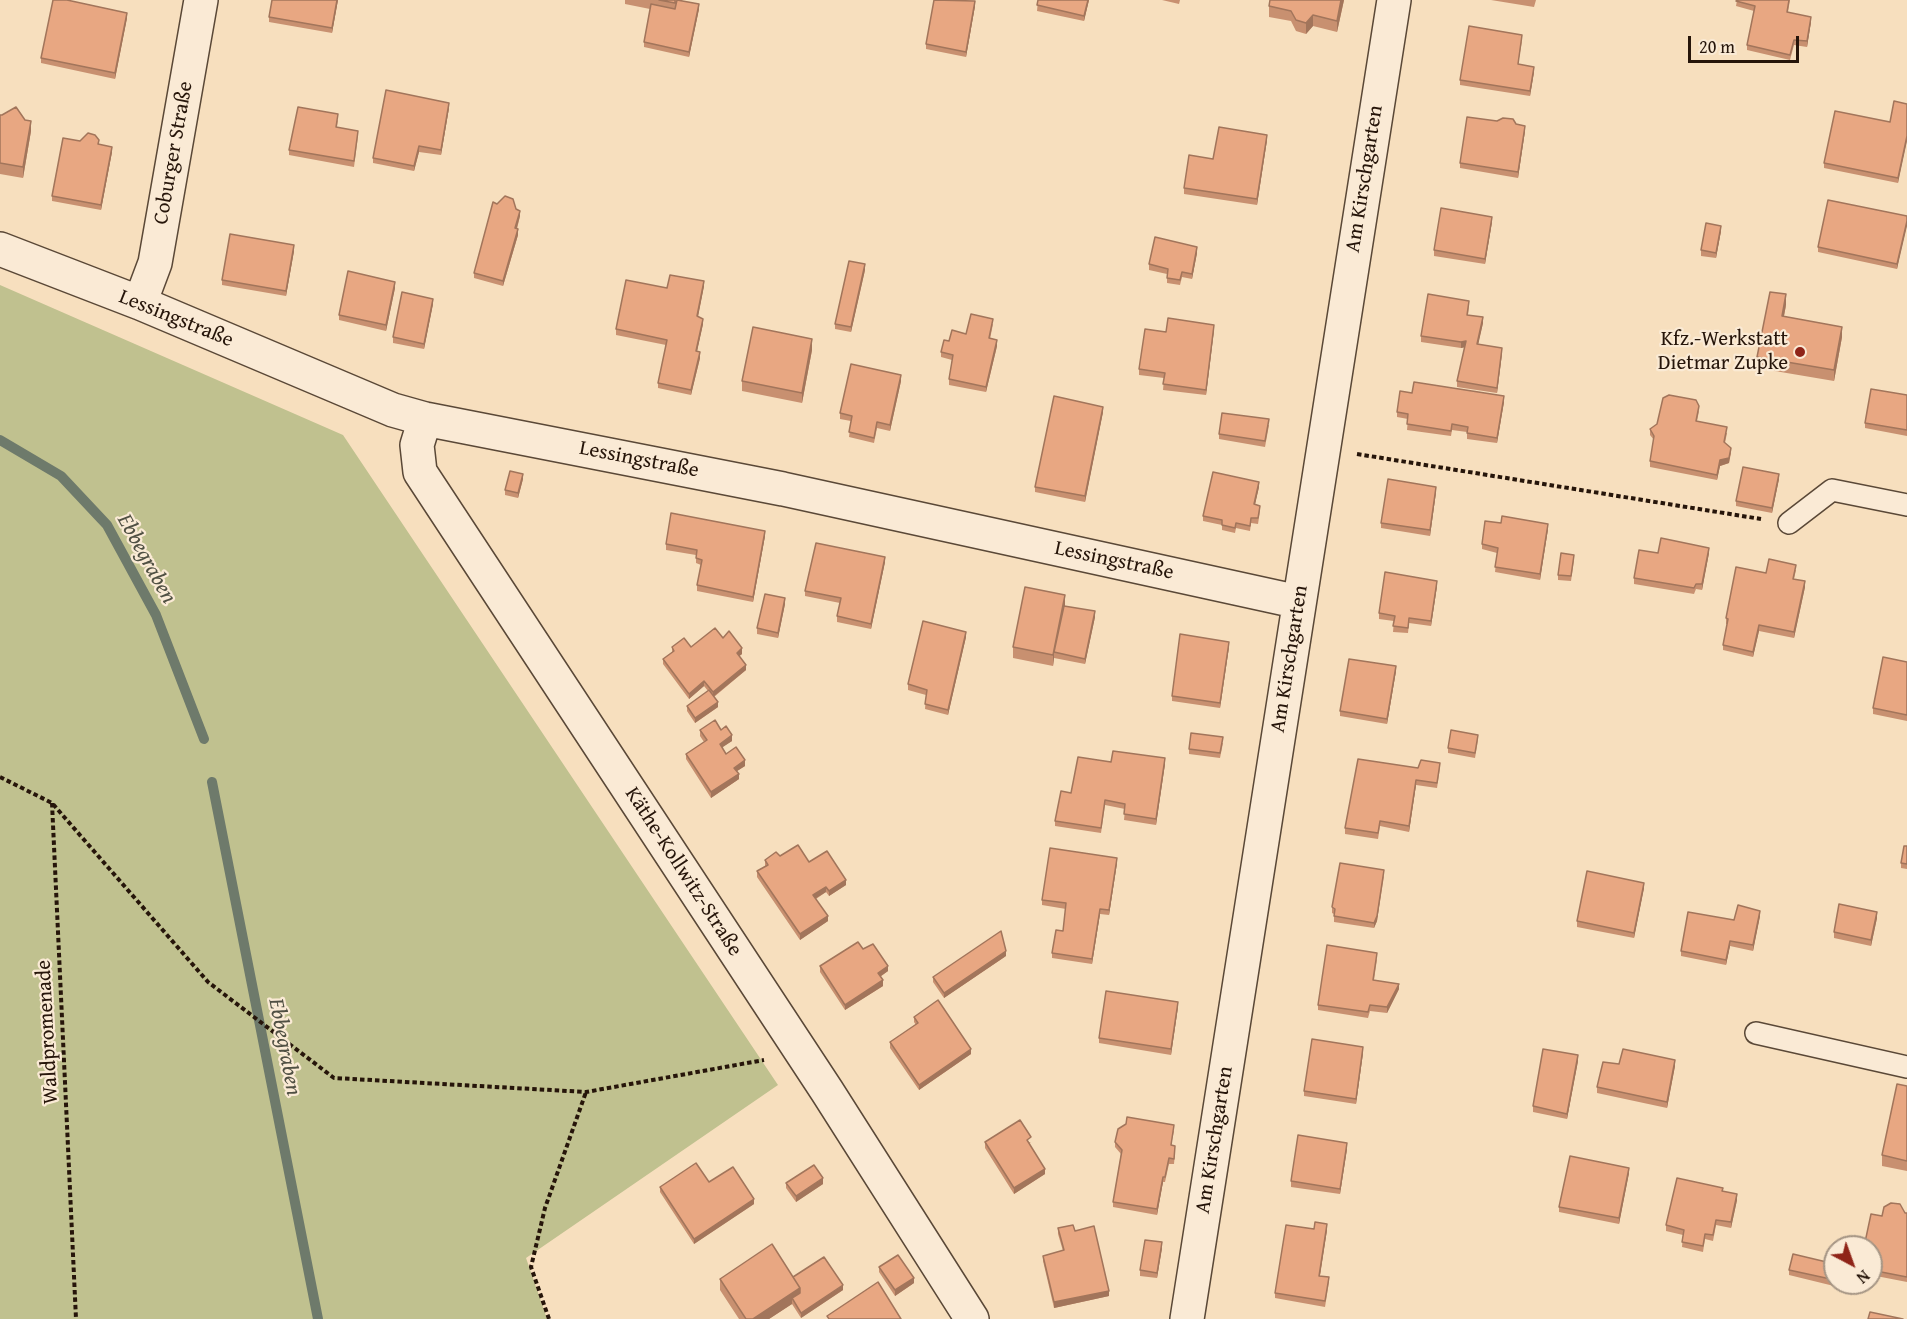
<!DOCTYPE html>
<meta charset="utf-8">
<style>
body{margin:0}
#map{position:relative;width:1907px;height:1319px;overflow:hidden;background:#f7dfbe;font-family:"Gentium Book Plus",serif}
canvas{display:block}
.north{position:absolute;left:1823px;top:1235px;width:60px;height:60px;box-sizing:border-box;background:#faead5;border:2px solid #a59584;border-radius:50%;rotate:139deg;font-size:16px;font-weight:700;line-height:24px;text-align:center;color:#26150a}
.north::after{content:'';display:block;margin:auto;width:21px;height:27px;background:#8f2418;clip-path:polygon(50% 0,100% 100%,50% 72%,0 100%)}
.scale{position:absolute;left:1688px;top:36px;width:111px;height:27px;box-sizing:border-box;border:3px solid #26150a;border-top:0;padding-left:8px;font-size:18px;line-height:21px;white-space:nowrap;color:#26150a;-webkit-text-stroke:4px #faead5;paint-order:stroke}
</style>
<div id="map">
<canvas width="1907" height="1319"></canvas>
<div class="north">N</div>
<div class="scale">20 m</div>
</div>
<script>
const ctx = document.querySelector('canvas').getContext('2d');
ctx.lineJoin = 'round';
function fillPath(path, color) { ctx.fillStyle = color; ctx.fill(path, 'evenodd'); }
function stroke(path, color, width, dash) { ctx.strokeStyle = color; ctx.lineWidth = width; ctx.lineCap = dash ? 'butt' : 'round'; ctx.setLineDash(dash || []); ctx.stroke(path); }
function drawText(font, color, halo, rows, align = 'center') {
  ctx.font = font + ' "Gentium Book Plus",serif'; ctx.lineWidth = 4.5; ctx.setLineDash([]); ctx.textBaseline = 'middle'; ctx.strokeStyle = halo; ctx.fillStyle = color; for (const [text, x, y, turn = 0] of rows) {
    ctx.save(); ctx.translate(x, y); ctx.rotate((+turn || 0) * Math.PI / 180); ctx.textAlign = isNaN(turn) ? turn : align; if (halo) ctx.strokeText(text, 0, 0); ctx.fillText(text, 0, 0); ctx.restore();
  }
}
fillPath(new Path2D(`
 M0,285L343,435L778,1085L526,1258L547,1319H0Z`), '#c0c18f');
stroke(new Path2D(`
 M0,440L61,476L107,525L156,615L204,739
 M212,782L318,1319`), '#6e7a6b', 10);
const lane = new Path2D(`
 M1789,523L1832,490L1907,505
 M1756,1033L1907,1067`);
const street = new Path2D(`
 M0,249L140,303L393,410L425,419L783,489L1299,602
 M140,303L155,263L201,0
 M425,419L417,445L420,472L827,1091L972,1319
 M1187,1319L1394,0`);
stroke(lane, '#5a4837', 24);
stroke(street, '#5a4837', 36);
stroke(new Path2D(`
 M1357,454L1761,519
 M0,777L52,803L208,982L334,1078L586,1092L764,1060
 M52,803L76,1319
 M549,1319L531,1267L545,1208L586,1092`), '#26150a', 4, [4.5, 3]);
stroke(lane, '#faead5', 21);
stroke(street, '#faead5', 33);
fillPath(new Path2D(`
 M272,0H338L332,33L269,22V17Z
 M625,0H681L699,9L689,57L644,47V42L650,9L625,4Z
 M1038,0H1089L1084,21L1037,11Z
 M1162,0H1180L1179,4Z
 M1344,0L1337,32L1313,26L1306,34L1296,31L1291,21L1269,17V6Z
 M1491,0H1536L1534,7Z
 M1737,0H1790L1788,12L1811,22L1807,47L1794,45L1790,60L1747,50V45L1754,11L1736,6Z
 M975,6L966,57L926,49V44Z
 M127,18L115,79L41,63V58Z
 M1522,41L1518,64L1534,72L1530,96L1460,85V80Z
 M1907,104L1898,183L1824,168V163L1890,122Z
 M449,108L441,155L419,152L414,171L373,163V158Z
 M0,115L31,131L23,178L0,174Z
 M338,120L337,127L358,136L354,167L289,155V150Z
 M1516,124L1525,131L1518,178L1460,168V163Z
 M1267,140L1257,205L1184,194V188L1213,159Z
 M99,144L112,152L101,210L52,201V196Z
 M516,209L520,216L517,229L518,235L503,286L474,278V273Z
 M1907,216L1897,269L1818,252V247Z
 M1492,222L1485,264L1434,256V250Z
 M1721,231L1716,258L1701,256V250Z
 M294,251L286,296L222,285V280Z
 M1197,253L1192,279L1182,277L1180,285L1167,283V274L1149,270V264Z
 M865,270L851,332L835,329V324Z
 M704,286L698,317L703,324L697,351L700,358L691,395L658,388V383L666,345L616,335V329L667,288Z
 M395,288L386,331L339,320V315Z
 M433,304L424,349L393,343V337Z
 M1786,305L1784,316L1842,337L1834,381L1757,368V357Z
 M1469,306L1468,315L1483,323L1478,344L1502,353L1497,393L1457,387V381L1465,347L1461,348L1421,342V336Z
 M993,324L990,339L997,346L986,392L949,385V379L952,360L941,357V352L949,341Z
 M1214,330L1206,395L1163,390L1164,378L1139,375V369L1166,332Z
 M812,350L802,403L742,391V381Z
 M901,381L890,431L877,428L874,443L849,437L851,421L840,419V413Z
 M1412,393L1504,402L1497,443L1467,439V432L1452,430L1451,436L1407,430L1408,419L1397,417V412Z
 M1907,395V436L1865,428V423Z
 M1699,411L1697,421L1727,433L1725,443L1731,453L1729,463L1720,466L1717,480L1650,467V461L1654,440L1650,435V429Z
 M1103,412L1085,502L1035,492V487Z
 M1269,425L1265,447L1219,439V434Z
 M523,479L518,498L505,495V490Z
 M1779,479L1772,513L1736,506V501Z
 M1259,487L1255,504L1260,511L1258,524L1251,523L1250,531L1236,528L1235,533L1222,530V525L1203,521V516Z
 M1436,492L1430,536L1381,528V523Z
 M1548,529L1540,580L1495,572L1497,553L1482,549V544Z
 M765,536L753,602L697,591V585L701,565L696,563V555L666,550V544Z
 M1658,553H1709L1702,590L1696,589L1694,594L1634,584V578Z
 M1574,560L1571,581L1558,580V575Z
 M885,562L871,629L837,622V616L840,603L805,596V591Z
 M1796,570L1794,579L1805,587L1794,638L1759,631L1753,657L1723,650V645L1727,624H1726V618L1766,573Z
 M1437,586L1431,626L1409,623L1408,633L1393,632L1394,621L1379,619V613Z
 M785,604L778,638L757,634V628Z
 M1065,606L1095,617L1085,664L1054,658L1053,666L1013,658V647Z
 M966,637L948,715L925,709L926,695L908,690V684Z
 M723,638L742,654L739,656L746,670L714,697L718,707L695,723L687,711V706L708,691L704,686L689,699L663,664V659L672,652V647H691Z
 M1229,647L1220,708L1172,701V696Z
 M1907,662V721L1873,714V708Z
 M1396,671L1387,724L1340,716V711Z
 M700,730H721L732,741L722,747L726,754L745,766L737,771L739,779L711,798L686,759V754L704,742L700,736Z
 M1478,740L1475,758L1448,753V748Z
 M1223,743L1220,758L1189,754V749Z
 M1111,762L1165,764L1156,825L1124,820L1125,809L1105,805L1101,833L1055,826V821L1071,793Z
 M1418,768H1440L1437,788L1416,785L1409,832L1380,826L1378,839L1345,834V828Z
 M1907,846V869L1901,868V863Z
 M780,856L846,885L829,896L826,892L816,899L828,921L800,940L757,877V871L765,866V860Z
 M1117,863L1109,915L1100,914L1092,964L1052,958V953L1063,931L1066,909L1042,905V900Z
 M1384,876L1377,921L1374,928L1334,922V914L1332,913V907Z
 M1644,888L1634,938L1577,927V921Z
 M1760,916L1753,951L1730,946L1726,965L1681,956V951L1734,920Z
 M1877,918L1871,946L1834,938V932Z
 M863,949L888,971L880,977L883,986L845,1010L820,972V966Z
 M1006,956L944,998L933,982V977Z
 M1377,959L1374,980L1399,989L1387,1013L1370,1011L1368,1018L1318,1010V1005Z
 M1178,1007L1171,1055L1099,1043V1038Z
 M914,1017L971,1054L919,1090L890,1048V1042L916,1025L914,1022Z
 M1363,1053L1356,1104L1304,1096V1091Z
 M1578,1061L1567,1119L1533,1112V1106Z
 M1619,1064L1675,1066L1667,1108L1597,1093V1087Z
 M1907,1086V1171L1882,1166V1155Z
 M1174,1131L1171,1145L1175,1152L1174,1164H1169L1165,1182H1163L1157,1215L1113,1207V1202L1121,1154L1115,1147V1142Z
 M985,1142H1031L1029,1143L1045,1174L1014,1194L985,1148Z
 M1347,1149L1340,1194L1291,1187V1181Z
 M1629,1173L1619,1224L1559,1212V1207Z
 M709,1182L754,1204L694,1244L660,1192V1187Z
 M786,1183L823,1184L796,1202L786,1188Z
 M1723,1191L1737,1200L1731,1228L1716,1225L1713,1241L1705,1239L1703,1252L1682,1247L1683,1235L1666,1231V1225Z
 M1905,1213H1907V1282L1871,1275V1247L1882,1216Z
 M1058,1228L1075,1231L1109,1296L1054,1308L1043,1261V1256L1063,1251L1058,1234Z
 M1314,1229L1327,1230L1320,1276L1329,1282L1325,1307L1275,1298V1293Z
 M1162,1248L1157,1278L1140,1276V1270Z
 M1835,1264V1283H1839L1838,1287L1789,1275V1270Z
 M879,1267L914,1283L895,1296L879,1272Z
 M793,1277L843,1290L801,1318L792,1304L769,1319H739L720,1290V1279Z`), '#c89070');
fillPath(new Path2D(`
 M337,0H338L332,33V28Z
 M1088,0H1089L1084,21V16Z
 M1341,0H1344L1337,32V21Z
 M975,1V6L966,57V52Z
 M699,4V9L689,57V52Z
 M127,13V18L115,79V73Z
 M1313,15V26L1306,34V23Z
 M1811,17V22L1807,47V41Z
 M1534,67V72L1530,96V91Z
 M449,103V108L441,155V150Z
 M31,121V131L23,178V167Z
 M1525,126V131L1518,178V172Z
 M1267,135V140L1257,205V199Z
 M1907,136V141L1898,183V178Z
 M419,146V152L414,171V166Z
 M112,147V152L101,210V205Z
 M520,211V216L515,234V228Z
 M1492,217V222L1485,264V259Z
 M1907,221V226L1897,269V264Z
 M1721,226V231L1716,258V253Z
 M518,229V235L503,286V281Z
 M294,245V251L286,296V291Z
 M1197,247V253L1192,279V274Z
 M865,264V270L851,332V327Z
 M704,281V286L697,321V316Z
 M395,282V288L386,331V325Z
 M1786,294V305L1782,326V316Z
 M433,299V304L424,349V344Z
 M1483,317V323L1477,350V344Z
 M703,319V324L696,356V351Z
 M1214,325V330L1206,395V390Z
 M1842,327V337L1834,381V370Z
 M812,339V350L802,403V393Z
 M997,340V346L986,392V387Z
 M1466,341V347L1461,348V342Z
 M1502,348V353L1497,393V388Z
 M700,352V358L691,395V390Z
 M901,375V381L890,431V425Z
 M1504,396V402L1497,443V438Z
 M1103,407V412L1085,502V496Z
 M1731,448L1729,463L1720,466L1717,480V475L1720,460Z
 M523,474V479L518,498V493Z
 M1779,474V479L1772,513V508Z
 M1259,482V487L1254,509V504Z
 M1436,487V492L1430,536V530Z
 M1548,524V529L1540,580V574Z
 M765,531V536L753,602V597Z
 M1709,548V553L1702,590V584Z
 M885,557V562L871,629V624Z
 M1437,581V586L1431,626V621Z
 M1805,581V587L1794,638V632Z
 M1065,595V606L1054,652V658L1053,666V655Z
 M785,598V604L778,638V633Z
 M1095,611V617L1085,664V659Z
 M1759,625V631L1753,657V652Z
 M966,632V637L948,715V710Z
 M1229,642V647L1220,708V703Z
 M742,648V654L737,658V653Z
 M746,665V670L713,697V692Z
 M1396,666V671L1387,724V719Z
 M704,681V686L689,699V694Z
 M718,702V707L695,723V718Z
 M732,735V741L720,749V744Z
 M1165,758V764L1156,825V819Z
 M745,760V766L734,773V768Z
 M739,774V779L711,798V792Z
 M1416,780V785L1409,832V826Z
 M1117,858V863L1109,915V910Z
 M1384,870L1377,921L1374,928V923Z
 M846,880V885L829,896V891Z
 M1644,883V888L1634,938V933Z
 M826,887V892L813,900V895Z
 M1100,909V914L1092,964V959Z
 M1760,911V916L1753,951V945Z
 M1877,912V918L1871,946V940Z
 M828,916V921L800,940V934Z
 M1730,941V946L1726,965V960Z
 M1006,951V956L944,998V993Z
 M888,966V971L878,978V973Z
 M883,980V986L845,1010V1005Z
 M1399,984V989L1387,1013V1007Z
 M1178,1002V1007L1171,1055V1049Z
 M1363,1047V1053L1356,1104V1099Z
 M971,1049V1054L919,1090V1085Z
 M1578,1055V1061L1567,1119V1114Z
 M1675,1060V1066L1667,1108V1102Z
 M1347,1143V1149L1340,1194V1189Z
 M1629,1168V1173L1619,1224V1218Z
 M1045,1169V1174L1014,1194V1188Z
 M1163,1177V1182L1157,1215V1209Z
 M823,1178V1184L796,1202V1196Z
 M1737,1194V1200L1731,1228V1222Z
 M754,1199V1204L694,1244V1239Z
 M1327,1224V1230L1319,1281V1276Z
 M1162,1242V1248L1157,1278V1273Z
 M914,1278V1283L895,1296V1290Z
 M843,1285V1290L801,1318V1313Z
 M800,1288V1299L792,1298V1304L769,1319H753Z
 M1109,1291V1296L1054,1308V1302Z`), '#a2755b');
const building = new Path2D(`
 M53,0H67L127,13L115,73L41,58Z
 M272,0H337L332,28L269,17Z
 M659,0H675V3Z
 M677,0L699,4L689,52L644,42L651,4L675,9Z
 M934,0L975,1L966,52L926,44Z
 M1038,0H1088L1084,16L1037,5Z
 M1270,0H1341L1337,21L1313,15L1306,23L1296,20L1291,11L1269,6Z
 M1737,0H1789L1787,12L1811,17L1807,41L1794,40L1790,55L1747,45L1755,6L1736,1Z
 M1469,26L1522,35L1518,64L1534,67L1530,91L1460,80Z
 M386,90L449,103L441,150L419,146L414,166L373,158Z
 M1894,101L1907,104V136L1898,178L1824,163L1835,111L1890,122Z
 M16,107L25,120L31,121L23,167L0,163V115H2Z
 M298,107L338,114L336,127L358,131L354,161L289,150Z
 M1467,117L1497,121L1503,118L1513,119L1516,124L1525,126L1518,172L1460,163Z
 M1219,127L1267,135L1257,199L1184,188L1189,155L1213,159Z
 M88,133L95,135L99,140L98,144L112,147L101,205L52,196L63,138L80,141Z
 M505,196L513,199L516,209L520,211L515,228L518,229L503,281L474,273L493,202L497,204Z
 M1828,200L1907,216V221L1897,264L1818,247Z
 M1441,208L1492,217L1485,259L1434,250Z
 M1706,223L1721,226L1716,253L1701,250Z
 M230,234L294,245L286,291L222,280Z
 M1155,237L1197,247L1192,274L1182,272L1180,280L1167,278L1168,269L1149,264Z
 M849,261L865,264L851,327L835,324Z
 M348,271L395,282L386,325L339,315Z
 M670,275L704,281L697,316L703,319L696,351L700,352L691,390L658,383L667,340L616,329L626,280L667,288Z
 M402,292L433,299L424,344L393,337Z
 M1770,292L1786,294L1782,316L1842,327L1834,370L1757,357Z
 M1428,294L1469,301L1467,315L1483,317L1477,344L1502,348L1497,388L1457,381L1466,341L1461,342L1421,336Z
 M971,314L993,319L989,338L997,340L986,387L949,379L953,355L941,352L944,340L949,341L952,330L966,334Z
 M1168,318L1214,325L1206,390L1163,384L1165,373L1139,369L1145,329L1166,332Z
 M753,327L812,339L802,393L742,381Z
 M851,364L901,375L890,425L877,422L874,438L849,432L852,416L840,413Z
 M1414,382L1504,396L1497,438L1467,433L1468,427L1452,424L1451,431L1407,424L1408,414L1397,412L1400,391L1412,393Z
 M1871,389L1907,395V430L1865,423Z
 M1669,395L1696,400L1699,406L1696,421L1727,427L1724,442L1731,448L1729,458L1720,460L1717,475L1650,461L1654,436L1650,429L1657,424L1663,398Z
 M1054,396L1103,407L1085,496L1035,487Z
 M1222,413L1269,419L1265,441L1219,434Z
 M1743,467L1779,474L1772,508L1736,501Z
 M510,471L523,474L518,493L505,490Z
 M1213,472L1259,482L1254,504L1260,506L1258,518H1251L1250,526L1236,523L1235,528L1222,525V520L1203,516Z
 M1388,479L1436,487L1430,530L1381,523Z
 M671,513L765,531L753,597L697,585L702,560L696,558L697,550L666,544Z
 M1502,516L1548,524L1540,574L1495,567L1498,548L1482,544L1485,521L1501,523Z
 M1661,538L1709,548L1702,584H1696L1694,588L1634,578L1639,550L1658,553Z
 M816,543L885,557L871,624L837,616L841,598L805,591Z
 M1561,553L1574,555L1571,576L1558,575Z
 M1769,559L1796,565L1793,579L1805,581L1794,632L1759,625L1753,652L1723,645L1728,619L1726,618L1736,567L1766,573Z
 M1385,572L1437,581L1431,621L1409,618L1408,628L1393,626L1395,616L1379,613Z
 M1025,587L1065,595L1053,655L1013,647Z
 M765,594L785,598L778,633L757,628Z
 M1064,606L1095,611L1085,659L1054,652Z
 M923,621L966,632L948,710L925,704L927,690L908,684Z
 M715,628L723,638L729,631L742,648L737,653L746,665L713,692L704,681L689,694L663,659L674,651L672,647L684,638L691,647Z
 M1180,634L1229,642L1220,703L1172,696Z
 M1883,657L1907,662V715L1873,708Z
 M1349,659L1396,666L1387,719L1340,711Z
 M709,690L718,702L695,718L687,706Z
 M715,720L721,730L726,726L732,735L720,744L726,754L736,747L745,760L734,768L739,774L711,792L686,754L707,740L700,730Z
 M1451,730L1478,735L1475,753L1448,748Z
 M1191,733L1223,737L1220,753L1189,749Z
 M1113,751L1165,758L1156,819L1124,814L1125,804L1105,800L1101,828L1055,821L1061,791L1071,793L1078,757L1111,762Z
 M1358,759L1418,768L1421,760L1440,763L1437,783L1416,780L1409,826L1380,821L1378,833L1345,828Z
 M798,845L809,862L827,851L846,880L829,891L826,887L813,895L828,916L800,934L757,871L768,865L765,860L776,852L780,856Z
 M1904,846H1907V864L1901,863Z
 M1050,848L1117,858L1109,910L1100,909L1092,959L1052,953L1056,930L1063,931L1066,903L1042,900Z
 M1340,863L1384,870L1377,916L1374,923L1334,916L1335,909L1332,907Z
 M1587,871L1644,883L1634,933L1577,921Z
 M1839,904L1877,912L1871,940L1834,932Z
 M1738,905L1760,911L1753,945L1730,941L1726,960L1681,951L1688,912L1734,920Z
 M1001,931L1006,951L944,993L933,977Z
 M858,942L863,949L873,944L888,966L878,973L883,980L845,1005L820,966Z
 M1327,945L1377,953L1373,980L1399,984L1387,1007L1370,1005L1368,1012L1318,1005Z
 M1106,991L1178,1002L1171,1049L1099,1038Z
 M938,1000L971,1049L919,1085L890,1042L918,1023L914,1017Z
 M1312,1039L1363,1047L1356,1099L1304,1091Z
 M1543,1049L1578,1055L1567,1114L1533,1106Z
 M1623,1049L1675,1060L1667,1102L1597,1087L1603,1062L1619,1064Z
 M1897,1084L1907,1086V1161L1882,1155Z
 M1127,1117L1174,1125L1171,1145L1175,1146L1174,1159L1169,1158L1165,1177H1163L1157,1209L1113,1202L1122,1150L1115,1142L1118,1129L1126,1124Z
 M1020,1120L1031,1137L1027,1140L1045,1169L1014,1188L985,1142Z
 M1298,1135L1347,1143L1340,1189L1291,1181Z
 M1570,1156L1629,1168L1619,1218L1559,1207Z
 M696,1163L709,1182L733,1167L754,1199L694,1239L660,1187Z
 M814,1165L823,1178L796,1196L786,1183Z
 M1677,1178L1723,1188L1722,1191L1737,1194L1731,1222L1716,1220L1713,1235L1705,1234L1703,1246L1682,1242L1684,1230L1666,1225Z
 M1891,1203L1900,1204L1905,1213H1907V1277L1871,1270V1247H1864L1871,1214L1882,1216L1884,1207Z
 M1315,1222L1327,1224L1319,1276L1329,1277L1325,1301L1275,1293L1286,1225L1314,1229Z
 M1073,1225L1075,1231L1094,1226L1109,1291L1054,1302L1043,1256L1064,1250L1058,1228Z
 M1145,1240L1162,1242L1157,1273L1140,1270Z
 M772,1244L800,1288L753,1319H746L720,1279Z
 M1793,1254L1835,1264V1280L1789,1270Z
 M898,1255L914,1278L895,1290L879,1267Z
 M824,1257L843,1285L801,1313L792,1298L800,1293V1288L793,1277Z
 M878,1282L901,1319H829L827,1316Z
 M1870,1312L1903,1319H1868Z`);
fillPath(building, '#e8a782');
stroke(building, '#a2755b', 1.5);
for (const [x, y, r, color] of [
 [1800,352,6,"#8f2418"]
]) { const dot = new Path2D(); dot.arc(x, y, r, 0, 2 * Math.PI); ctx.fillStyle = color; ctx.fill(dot); stroke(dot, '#faead5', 2); }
drawText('21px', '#26150a', '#faead5', [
 ["Coburger Straße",174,153,-80],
 ["Am Kirschgarten",1365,179,-81],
 ["Lessingstraße",176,319,22],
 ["Lessingstraße",639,460,11],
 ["Lessingstraße",1114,561,12],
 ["Am Kirschgarten",1290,659,-81],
 ["Käthe-Kollwitz-Straße",683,872,57],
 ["Waldpromenade",48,1032,-93],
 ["Am Kirschgarten",1215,1140,-81]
]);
drawText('21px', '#26150a', '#faead5', [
 ["Kfz.-Werkstatt",1788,340],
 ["Dietmar Zupke",1788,364]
], 'right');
drawText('italic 22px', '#505043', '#faead5', [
 ["Ebbegraben",146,559,61],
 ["Ebbegraben",284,1047,79]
]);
</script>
